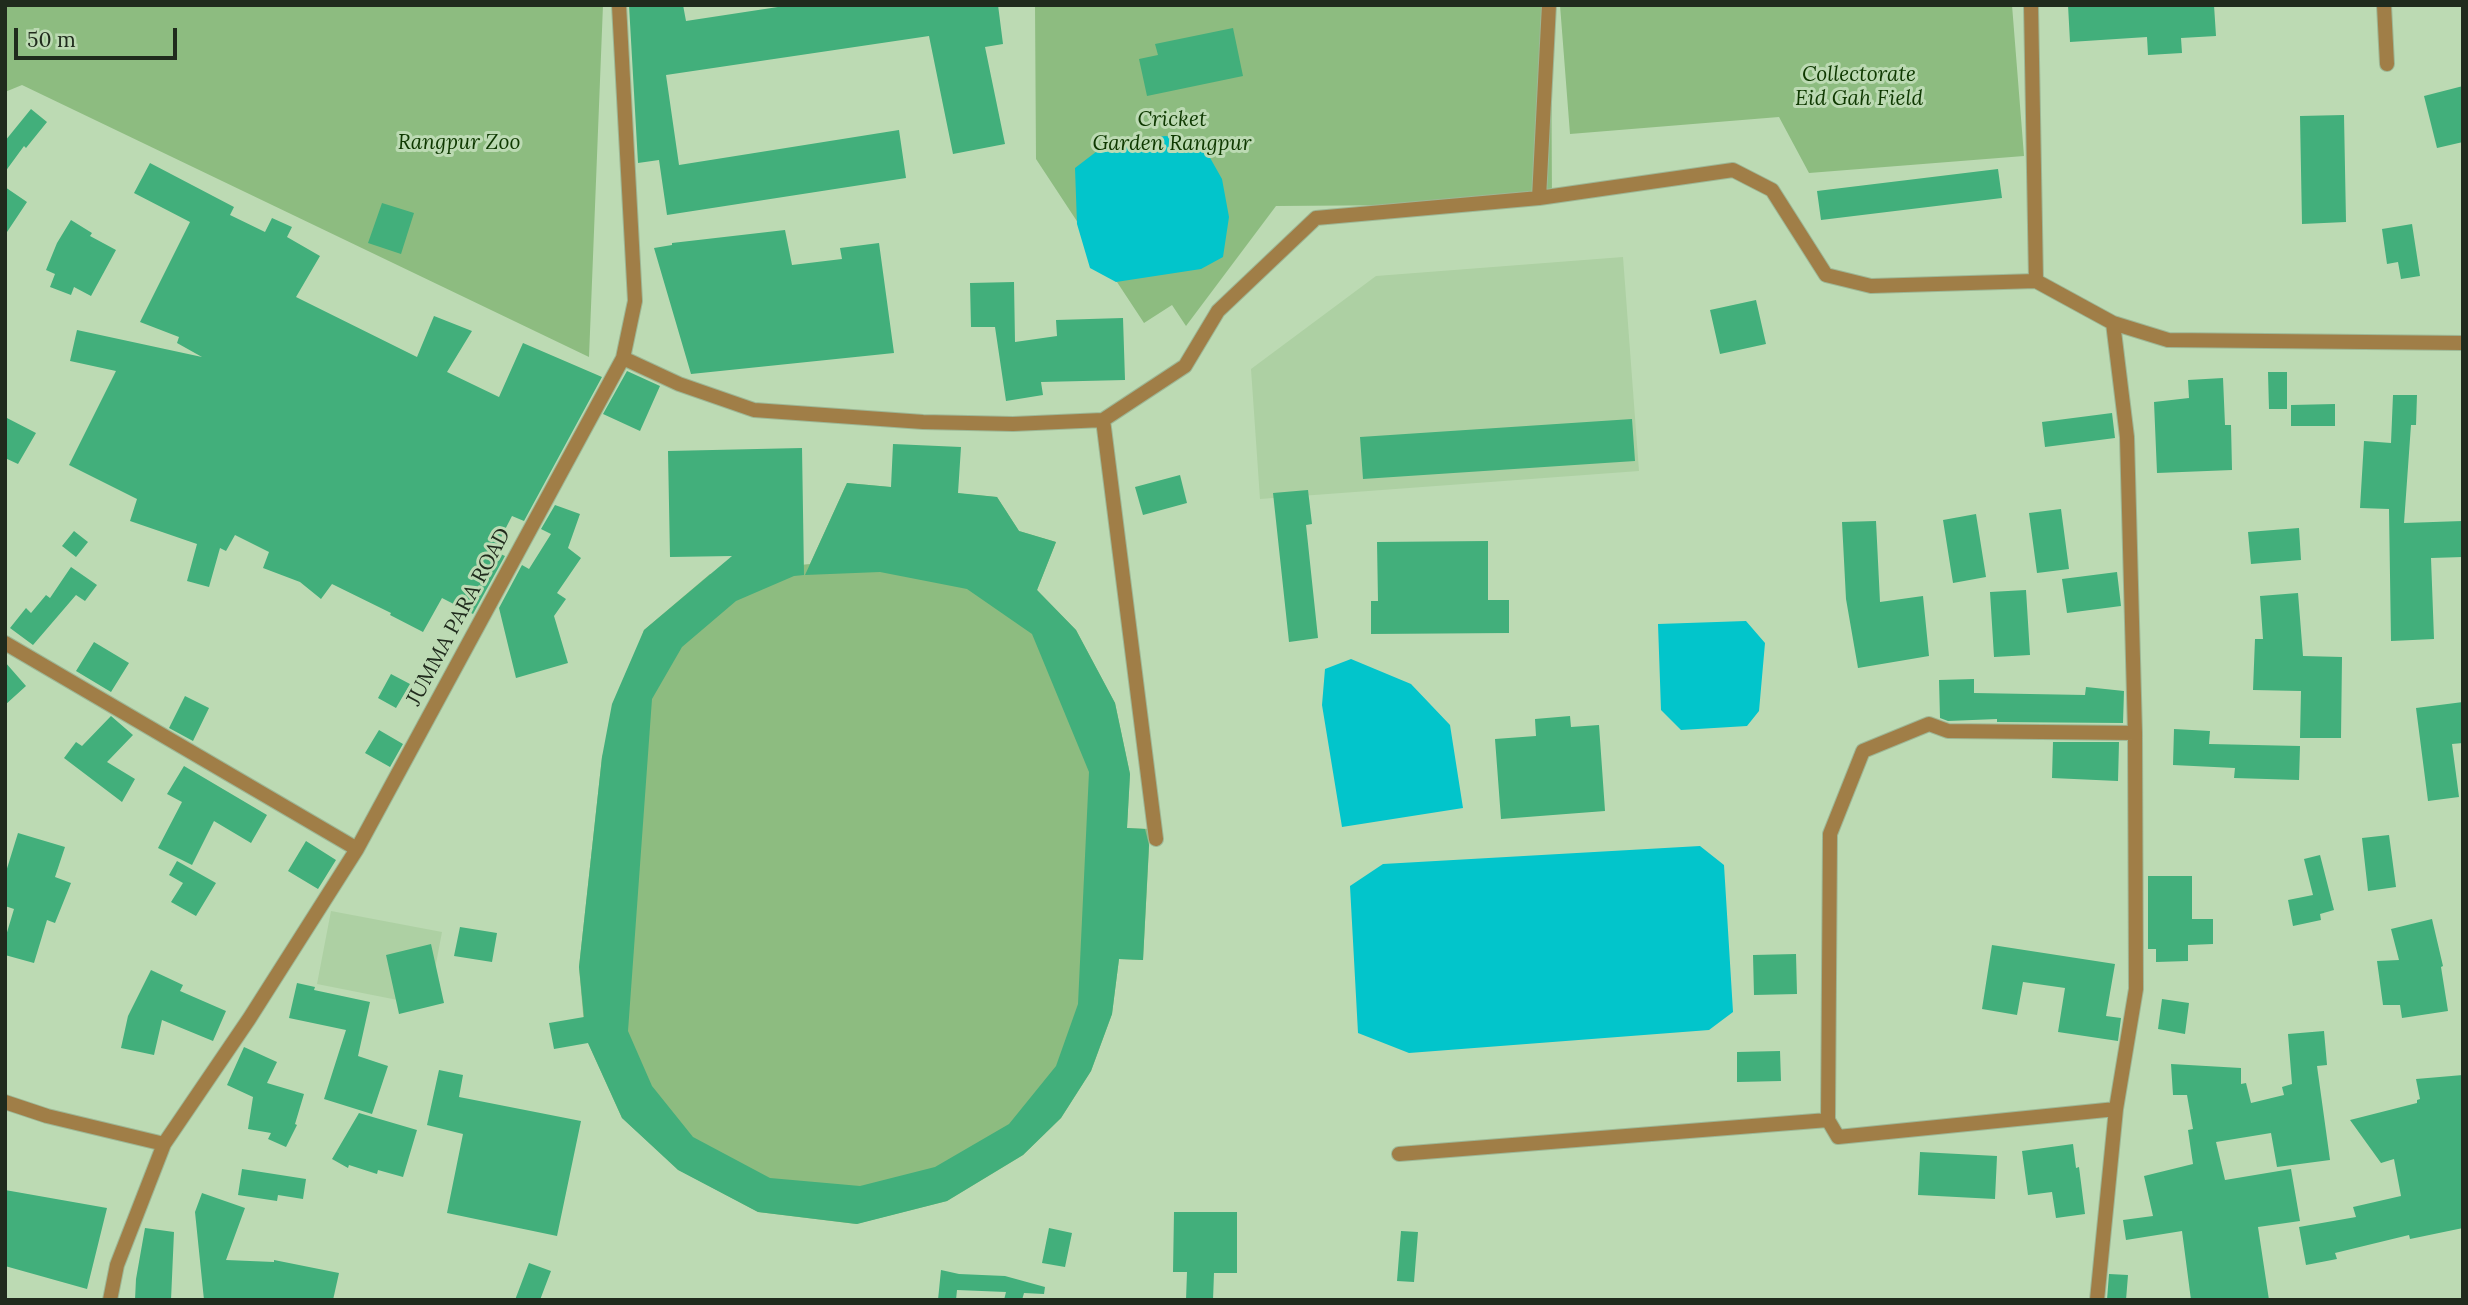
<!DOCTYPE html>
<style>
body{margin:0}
#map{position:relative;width:2468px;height:1305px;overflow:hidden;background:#bcdab3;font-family:Lora,serif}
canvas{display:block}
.frame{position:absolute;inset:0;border:7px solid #202b1d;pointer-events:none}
.scale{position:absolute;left:14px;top:28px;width:163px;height:32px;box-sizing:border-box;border:4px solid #202b1d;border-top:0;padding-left:9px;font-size:21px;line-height:24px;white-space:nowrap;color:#202b1d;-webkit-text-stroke:5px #bcdab3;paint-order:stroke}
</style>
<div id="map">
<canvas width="2468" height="1305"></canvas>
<div class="frame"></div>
<div class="scale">50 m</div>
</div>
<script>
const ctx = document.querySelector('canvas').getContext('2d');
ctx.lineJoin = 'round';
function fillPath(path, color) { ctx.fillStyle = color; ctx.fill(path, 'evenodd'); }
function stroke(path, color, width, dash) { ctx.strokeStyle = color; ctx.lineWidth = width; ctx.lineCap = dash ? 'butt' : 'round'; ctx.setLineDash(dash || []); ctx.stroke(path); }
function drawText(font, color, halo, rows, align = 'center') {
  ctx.font = font + ' Lora,serif'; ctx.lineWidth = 6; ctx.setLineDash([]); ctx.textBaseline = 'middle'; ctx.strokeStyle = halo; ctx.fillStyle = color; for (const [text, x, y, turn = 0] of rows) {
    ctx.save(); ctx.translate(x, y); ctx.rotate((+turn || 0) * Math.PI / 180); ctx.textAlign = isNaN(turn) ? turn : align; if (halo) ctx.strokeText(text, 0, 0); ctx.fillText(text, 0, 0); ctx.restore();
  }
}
fillPath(new Path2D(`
 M1623,257L1639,471L1260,499L1251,369L1376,276Z
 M331,911L442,932L428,1006L317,984Z`), '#add0a3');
fillPath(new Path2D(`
 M5,5H603L589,357L22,85L5,92Z
 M1035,5H1551L1552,204L1276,206L1186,326L1172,305L1144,323L1036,159Z
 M1560,5H2012L2024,156L1809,173L1779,117L1570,134Z
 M847,483L997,497L1019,531L1056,542L1037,590L1076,630L1115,703L1130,774L1127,828L1150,829L1143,960L1119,959L1112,1014L1091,1071L1061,1118L1023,1155L947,1201L856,1224L758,1212L679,1170L622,1118L585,1036L579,967L602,757L644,630L710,574L810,564Z`), '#8dbc80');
fillPath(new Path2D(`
 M1165,136L1200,140L1222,179L1229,217L1223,257L1201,269L1116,282L1090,268L1077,224L1075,168L1105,145Z
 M1746,621L1765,643L1759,711L1747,726L1681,730L1661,710L1658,624Z
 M1351,659L1411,684L1450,725L1463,808L1342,827L1322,705L1325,669Z
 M1700,846L1724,865L1733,1012L1709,1030L1409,1053L1358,1033L1350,886L1383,864Z`), '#02c5cb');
fillPath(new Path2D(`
 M629,5H683L686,21L791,5H998L1003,44L985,47L1005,144L953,154L929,36L666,75L679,165L899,130L906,178L667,215L659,160L638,163Z
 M2068,5H2214L2216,36L2181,38L2182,53L2148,55L2147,37L2070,42Z
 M1233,28L1243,76L1147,96L1139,59L1158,55L1155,44Z
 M2463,86V142L2437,148L2424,96Z
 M31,109L47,122L26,148L24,146L5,172V141Z
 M2344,115L2346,222L2302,224L2300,116Z
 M150,163L234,207L230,215L265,232L272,218L292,227L287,237L320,256L296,297L417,357L434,316L472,331L447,372L499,397L523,343L602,377L524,521L512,516L494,551L505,556L473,614L442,598L423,632L390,615L391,613L332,584L321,599L300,582L263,568L269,552L235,535L226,551L220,548L209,587L187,581L197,544L130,521L137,499L69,465L116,371L70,361L77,330L202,357L177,343L179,337L140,322L190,222L134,193Z
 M1998,169L2002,198L1821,220L1817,191Z
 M5,187L27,202L5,235Z
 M382,203L414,213L401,254L368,243Z
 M71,220L92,233L90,236L116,250L91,296L74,287L71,295L50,287L55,274L46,270L57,243Z
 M2412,224L2420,276L2401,279L2398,262L2387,264L2382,229Z
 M785,230L792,265L842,259L840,248L879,243L894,353L691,374L654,248L672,245V243Z
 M1014,282L1015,342L1057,336L1056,320L1123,318L1125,380L1041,382L1043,395L1006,401L995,327H971L970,283Z
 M1756,300L1766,344L1720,354L1710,310Z
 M627,371L660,386L640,431L603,414Z
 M2268,372H2287V409H2269Z
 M2223,378L2225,425H2231L2232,470L2157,473L2154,402L2189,398L2188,380Z
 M2393,395H2417L2416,425H2411L2404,523L2463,521V557L2431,558L2434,639L2391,641L2389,509L2360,508L2364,441L2391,443Z
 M2335,404V426H2291V405Z
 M2112,413L2115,438L2045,447L2042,422Z
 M5,417L36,433L18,464L5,458Z
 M1632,419L1635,461L1363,479L1360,437Z
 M893,444L961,447L958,493L997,497L1019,531L1056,542L1037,590L1076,630L1115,703L1130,774L1127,828L1145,829L1149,845L1143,960L1119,959L1112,1014L1091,1071L1061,1118L1023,1155L947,1201L857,1224L758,1212L678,1170L622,1118L588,1043L554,1049L549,1023L584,1017L579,967L602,757L612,704L644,630L732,556L670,557L668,451L802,448L804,575L794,576L736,601L682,647L652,699L628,1031L652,1086L693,1137L770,1178L860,1186L935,1167L1009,1124L1056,1066L1078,1004L1089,772L1032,634L967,589L880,572L805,575L847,483L891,487Z
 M1180,475L1187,503L1143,515L1135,487Z
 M1308,490L1312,524L1306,525L1318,638L1289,642L1273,493Z
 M555,505L580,514L568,548L581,558L557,593L566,599L554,616L568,663L516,678L499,608L522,565L529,569L551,534L541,529Z
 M2061,509L2069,569L2037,573L2029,513Z
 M1976,514L1986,577L1953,583L1943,520Z
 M1876,521L1880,602L1923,596L1929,656L1858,668L1846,599L1842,522Z
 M2299,528L2301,560L2251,564L2248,532Z
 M74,531L88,542L76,557L62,546Z
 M1488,541V600H1509V633L1371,634V601H1378L1377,542Z
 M71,567L97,585L85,601L76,595L33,645L10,628L26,608L31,613L46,595L50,598Z
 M2117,572L2121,606L2067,613L2062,579Z
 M2026,590L2030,655L1994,657L1990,592Z
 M2298,593L2303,656L2342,657L2341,738H2300L2301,691L2253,690L2255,639H2263L2260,596Z
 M94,642L129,663L111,692L76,671Z
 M5,662L26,686L5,705Z
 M391,674L410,684L396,708L378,698Z
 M1974,679V693L2085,695L2086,687L2124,691L2123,723L1997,722V719L1948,721L1940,718L1939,680Z
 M185,696L209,708L193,741L169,728Z
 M2463,702V743L2452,744L2459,797L2428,801L2416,708Z
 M111,716L133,735L107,762L135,779L122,802L64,758L76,742L82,746Z
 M1570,716L1571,727L1599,725L1605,811L1501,819L1495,739L1536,736L1535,719Z
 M2174,729L2210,731L2209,744L2300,746L2299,780L2234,778L2235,768L2173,765Z
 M379,730L403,744L390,767L365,753Z
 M2053,742H2119L2118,781L2052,778Z
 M184,766L267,815L251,843L214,821L192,865L158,848L182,802L167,794Z
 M18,833L65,847L55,877L71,883L55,923L47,920L34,963L5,955V939L14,909L5,906V875Z
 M2389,835L2396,887L2368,891L2362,838Z
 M306,841L336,860L318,889L288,871Z
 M2320,855L2334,910L2320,914L2321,920L2293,926L2288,900L2313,895L2304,859Z
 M177,861L216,883L196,916L171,902L183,883L169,875Z
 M2148,876H2192V919H2213V944L2188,945V961L2156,962V949H2148Z
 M2432,919L2443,966L2441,967L2448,1011L2402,1018L2400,1005H2383L2377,961L2399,960L2391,929Z
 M460,927L497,933L492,962L454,956Z
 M431,944L444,1003L399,1014L386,955Z
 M1992,945L2115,964L2106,1016L2121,1018L2118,1041L2058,1032L2065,988L2023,982L2017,1015L1982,1009Z
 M1796,954L1797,994L1754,995L1753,955Z
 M151,970L183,985L180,991L226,1011L213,1041L162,1020L154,1055L121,1048L128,1016Z
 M297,983L315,987L314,990L370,1002L358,1056L388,1066L372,1114L324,1099L346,1030L289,1018Z
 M2162,999L2189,1003L2185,1034L2158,1029Z
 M2324,1031L2327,1065L2317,1066L2330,1160L2277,1167L2271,1133L2216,1142L2225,1180L2291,1169L2300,1221L2258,1227L2269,1300H2191L2182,1231L2126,1240L2123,1220L2153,1216L2144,1176L2193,1164L2188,1130L2193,1129L2187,1095H2173L2171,1064L2241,1068V1084L2246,1083L2251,1103L2284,1095L2282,1087L2292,1084L2288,1034Z
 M244,1047L277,1062L267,1083L304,1094L295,1124L297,1125L286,1147L268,1139L271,1133L248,1129L253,1097L227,1085Z
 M1780,1051L1781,1081L1737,1082V1052Z
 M439,1070L463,1075L459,1097L581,1121L557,1236L447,1213L463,1134L427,1125Z
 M2463,1075V1228L2410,1239L2409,1235L2335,1253L2337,1259L2306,1265L2299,1227L2356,1217L2353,1207L2401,1196L2394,1159L2381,1163L2350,1120L2417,1103V1100L2420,1099L2416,1079Z
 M359,1113L417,1130L403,1177L378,1170L377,1174L349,1165L348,1168L332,1159Z
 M2073,1144L2076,1168L2079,1167L2085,1214L2056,1218L2052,1192L2028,1195L2022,1151Z
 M1920,1152L1997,1156L1995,1199L1918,1195Z
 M242,1169L306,1179L303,1199L278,1195L277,1201L238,1195Z
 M5,1190L107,1208L87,1289L5,1266Z
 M202,1193L245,1208L226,1260L274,1262V1260L339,1273L333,1300H204L195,1212Z
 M1174,1212H1237V1273H1214L1213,1300H1186L1187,1272H1173Z
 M145,1228L174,1232L171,1300H135L136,1279Z
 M1049,1228L1072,1233L1065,1267L1042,1263Z
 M1401,1231L1418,1232L1414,1282L1397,1281Z
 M529,1263L551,1271L540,1300H515Z
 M941,1270L959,1274L1005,1276L1045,1287L1044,1294L1024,1293L1022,1300H1004L1006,1292L957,1290L956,1300H938Z
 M2109,1274L2128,1275L2126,1300H2107Z`), '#42af7b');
const minor = new Path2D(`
 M2031,5L2036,281
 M2384,5L2387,64
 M1539,198L1549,5
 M623,358L679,384L754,410L923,422L1013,424L1103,420L1185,366L1218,311L1316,218L1539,198L1733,170L1772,190L1826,275L1871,286L2036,281L2113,323L2168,340L2463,343
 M1103,420L1156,839
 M5,643L357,849L623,358L635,301L619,5
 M5,1102L47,1116L164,1144
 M1828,1120L1838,1137L2116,1109
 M1399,1154L1828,1120L1830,834L1863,751L1929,724L1948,731L2135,733
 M110,1300L117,1265L164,1144L249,1019L357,849
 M2097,1300L2116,1109L2136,989L2135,733L2127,437L2113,323`);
stroke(minor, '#9db795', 16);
stroke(minor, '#a07e47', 14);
drawText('italic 21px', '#0e3800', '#bcdab3', [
 ["Collectorate",1859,75],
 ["Eid Gah Field",1859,99],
 ["Cricket",1172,120],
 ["Garden Rangpur",1172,144],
 ["Rangpur Zoo",459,143]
]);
drawText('21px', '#202b1d', '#bcdab3', [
 ["JUMMA PARA ROAD",459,617,-62]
]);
</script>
